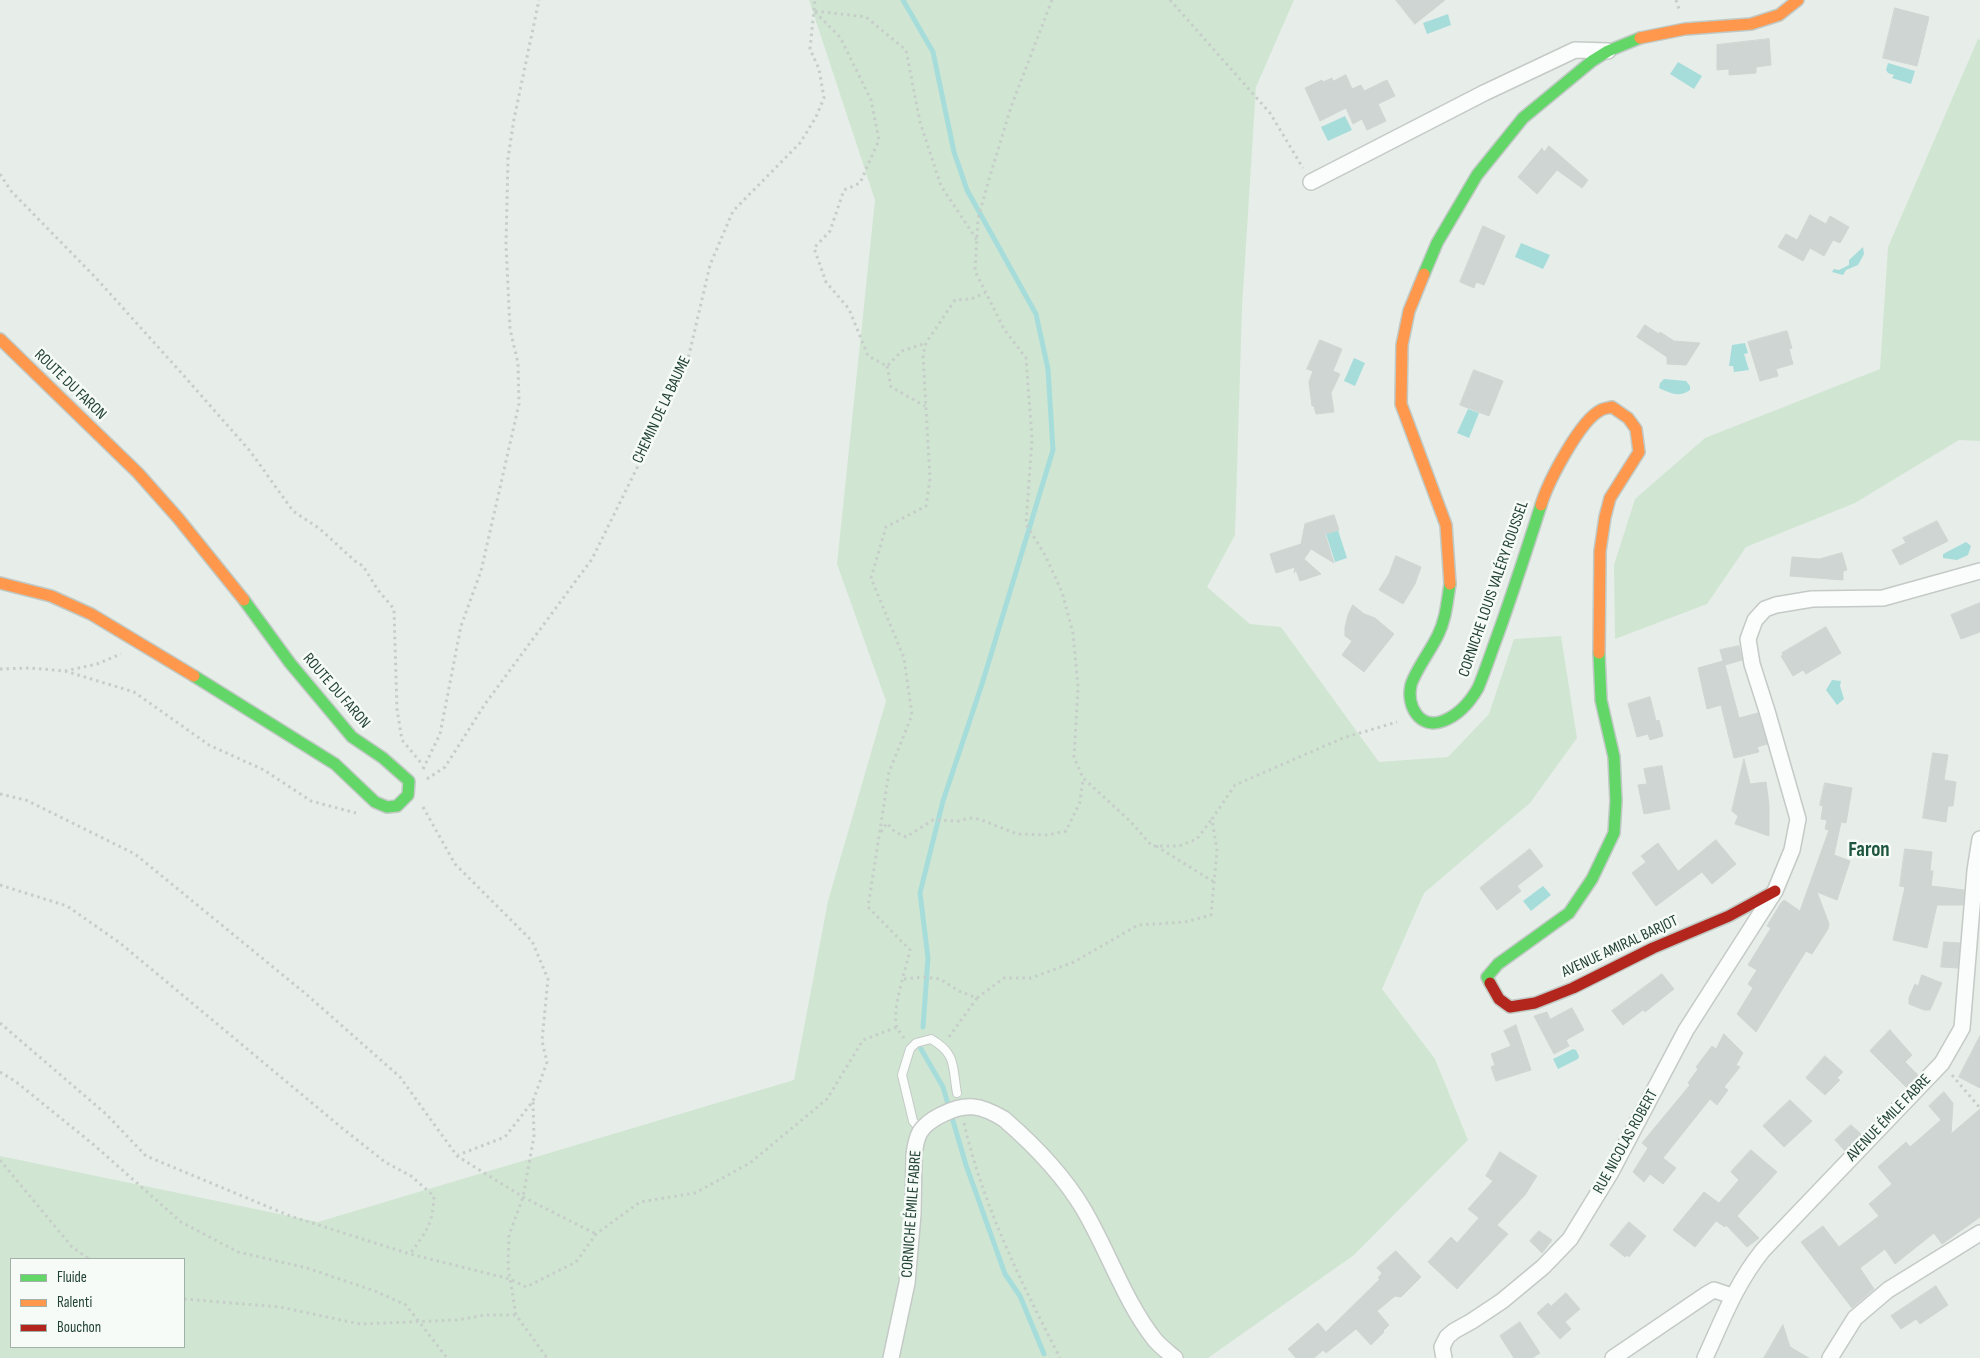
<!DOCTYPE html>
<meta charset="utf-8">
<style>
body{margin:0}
#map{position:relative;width:1980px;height:1358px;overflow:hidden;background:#e7ede9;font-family:"Sofia Sans Condensed",sans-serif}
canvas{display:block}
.legend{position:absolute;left:10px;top:1258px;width:175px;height:90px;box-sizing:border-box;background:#f6fbf7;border:1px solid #a1b1a9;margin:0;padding:6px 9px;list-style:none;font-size:15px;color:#224234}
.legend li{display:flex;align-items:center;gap:10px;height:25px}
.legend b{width:25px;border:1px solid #a1b1a9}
</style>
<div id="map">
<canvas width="1980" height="1358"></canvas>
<ul class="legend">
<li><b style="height:6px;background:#63d668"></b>Fluide</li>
<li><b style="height:6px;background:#ff974d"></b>Ralenti</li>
<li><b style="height:6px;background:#b3261e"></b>Bouchon</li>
</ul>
</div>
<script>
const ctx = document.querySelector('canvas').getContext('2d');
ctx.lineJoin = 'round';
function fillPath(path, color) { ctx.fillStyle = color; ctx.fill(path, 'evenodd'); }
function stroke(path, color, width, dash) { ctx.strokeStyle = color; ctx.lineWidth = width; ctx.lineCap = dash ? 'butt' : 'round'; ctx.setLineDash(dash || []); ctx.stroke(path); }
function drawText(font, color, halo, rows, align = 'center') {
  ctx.font = font + ' "Sofia Sans Condensed",sans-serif'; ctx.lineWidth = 5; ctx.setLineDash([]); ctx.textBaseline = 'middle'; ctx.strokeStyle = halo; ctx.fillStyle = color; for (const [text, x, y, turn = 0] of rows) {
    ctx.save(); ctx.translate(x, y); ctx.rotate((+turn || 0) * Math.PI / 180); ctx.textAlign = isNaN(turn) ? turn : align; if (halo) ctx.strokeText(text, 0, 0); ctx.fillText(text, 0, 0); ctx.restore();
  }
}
fillPath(new Path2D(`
 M809,0H1294L1256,87L1242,308L1235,535L1207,587L1250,624L1281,627L1379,762L1448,757L1489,714L1514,639L1561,636L1577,738L1530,803L1424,893L1382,989L1435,1059L1468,1140L1354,1255L1208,1358H0V1156L318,1222L794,1080L828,901L886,701L837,564L875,200ZM11,1259H184V1347H11Z
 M1978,39L1980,40V441L1959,440L1855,503L1746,547L1707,604L1615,639L1614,565L1635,499L1705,438L1880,369L1888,247Z`), '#d0e6d2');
fillPath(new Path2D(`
 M1448,14L1451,25L1427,34L1423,23Z
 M1678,62L1702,76L1694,89L1670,74Z
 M1888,63L1915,71L1911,84L1892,78L1894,75L1888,73L1886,70Z
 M1345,116L1352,130L1328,141L1321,127Z
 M1521,243L1550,255L1543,269L1515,257Z
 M1863,247L1864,254L1858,265L1846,270L1843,275L1832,272L1834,269L1839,270L1849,265V260Z
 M1745,343L1748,353L1744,354L1749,370L1734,372L1733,366H1729L1732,345Z
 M1354,358L1365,363L1355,386L1344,381Z
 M1664,379L1686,381L1690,386V390C1679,398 1670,393 1659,388L1660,383Z
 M1468,409L1479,413L1469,438L1457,433Z
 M1338,530L1347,558L1335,562L1326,534Z
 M1966,542L1971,546L1968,555L1957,560L1943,558V554Z
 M1832,680L1841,681L1840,686L1844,699L1837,705L1826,690Z
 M1543,886L1551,895L1531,911L1523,901Z
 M1573,1049L1576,1050L1579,1056L1578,1059L1558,1069L1553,1059Z`), '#a6dddb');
stroke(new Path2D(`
 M903,0L933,52L954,152L967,190L1036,314L1048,369L1053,450L982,684L943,801L920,893L928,958L923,1027
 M921,1049L943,1087L966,1165L1005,1274L1020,1296L1044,1354`), '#a6dddb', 5);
const building = new Path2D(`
 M1396,0H1445L1415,24Z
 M1895,8L1929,17L1917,66L1883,58Z
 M1769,39L1771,65L1756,67V73L1729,75V69L1717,70V45Z
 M1346,75L1352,89L1361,85L1364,91L1387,80L1395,96L1378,104L1386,121L1367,130L1362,119L1353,124L1346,108L1320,121L1305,88L1322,80L1323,82L1332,78L1333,81Z
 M1549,146L1588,180L1582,188L1557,170L1537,194L1518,177L1542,148L1544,152Z
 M1810,215L1826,224L1830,216L1849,227L1840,243L1833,240L1824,256L1810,248L1803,261L1778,247L1786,234L1797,240Z
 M1483,226L1505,236L1484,285L1476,282L1474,288L1460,282Z
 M1645,325L1659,334L1660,332L1674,341L1700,343L1686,365L1667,364V357L1637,337Z
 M1787,331L1792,348L1789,349L1793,364L1776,369L1778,376L1760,381L1748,342Z
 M1320,340L1342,349L1333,371L1340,374L1331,393L1334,412L1316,414L1314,406H1312L1309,382L1313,371L1307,369Z
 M1474,370L1503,381L1489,416L1460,405Z
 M1334,515L1339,530L1325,534L1334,563L1311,549L1304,559L1321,574L1300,581L1296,570L1294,573L1295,567L1276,573L1270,554L1301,544L1305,524Z
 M1937,521L1948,541L1900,565L1892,550L1906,543L1903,538Z
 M1842,553L1847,570L1843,571V580L1790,576L1792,557L1819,559Z
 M1396,556L1421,567L1415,584L1403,604L1379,590L1389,574Z
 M1980,603V632L1961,639L1951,615Z
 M1353,605L1364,614L1375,618L1394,634L1364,672L1342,655L1352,641L1345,636V627L1348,615Z
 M1826,627L1841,653L1806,674L1803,670L1793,676L1781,656L1783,655L1782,653Z
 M1739,646L1742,660L1725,665L1739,718L1758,713L1767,744L1757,747L1759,752L1734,758L1721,705L1707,709L1698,668L1723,661L1720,650Z
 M1650,697L1656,721L1659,720L1663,736L1650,740L1648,734L1637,737L1628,704Z
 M1933,753L1948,755L1944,780L1956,782L1953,806H1948L1946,822L1923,818Z
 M1744,759L1750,784L1766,782L1769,805V836L1735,824L1738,816L1732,811Z
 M1662,766L1670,809L1644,814L1638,785L1647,784L1644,769Z
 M1825,783L1852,788L1846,823L1841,822L1834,855L1850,861L1837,900L1817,892L1829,924L1828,929L1812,954L1806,951L1756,1032L1737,1014L1753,988L1748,984L1757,970L1748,965L1771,928L1767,926L1781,903L1784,900L1800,911L1829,830L1825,829L1827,820L1821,819L1823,806L1820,805Z
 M1716,840L1736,864L1712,884L1702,872L1656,906L1632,873L1646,862L1641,856L1658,843L1678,871Z
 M1530,849L1543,866L1517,886L1521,891L1497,910L1480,888Z
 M1905,849L1932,852L1930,871H1933L1931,886L1964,890L1963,905H1937L1927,948L1893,940L1905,887L1900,886Z
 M1944,942L1960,943L1958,968L1941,967Z
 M1662,974L1674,989L1645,1012L1643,1010L1623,1025L1612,1011Z
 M1922,975L1942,983L1930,1010H1924L1909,1004V998L1915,984L1918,986Z
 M1572,1008L1584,1030L1566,1040L1569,1046L1554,1054L1534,1016L1547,1012L1550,1019Z
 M1516,1025L1531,1070L1496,1081L1491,1067L1495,1065L1491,1054L1511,1046L1504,1031Z
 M1890,1030L1912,1055L1905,1062L1918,1075L1906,1087L1870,1051Z
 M1724,1034L1743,1053L1736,1065L1740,1067L1724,1087L1728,1090L1717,1105L1710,1099L1663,1158L1676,1168L1663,1184L1650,1174L1644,1182L1633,1172L1648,1148L1642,1143L1690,1085L1688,1083L1698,1069L1696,1067L1712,1046L1716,1049Z
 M1980,1036V1088L1959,1077Z
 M1825,1056L1843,1072L1837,1078L1840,1080L1825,1095L1806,1078Z
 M1944,1092L1953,1103L1951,1134L1980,1109V1217L1942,1244L1934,1233L1895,1264L1885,1249L1860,1268L1874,1289L1852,1308L1801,1242L1823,1226L1839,1247L1879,1216L1869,1204L1892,1184L1878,1167L1906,1142L1910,1147L1941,1120L1929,1106Z
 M1790,1100L1812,1121L1784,1147L1763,1126Z
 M1851,1125L1861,1134L1845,1151L1835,1140Z
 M1751,1150L1777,1172L1737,1216L1759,1238L1747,1247L1726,1225L1725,1227L1716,1221L1695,1247L1673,1230L1704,1192L1719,1203L1739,1180L1731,1172Z
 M1500,1152L1537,1176L1525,1195L1497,1225L1508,1234L1457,1289L1428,1262L1451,1237L1457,1243L1479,1218L1468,1209L1493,1181L1486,1176Z
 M1629,1222L1646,1236L1629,1257L1627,1255L1625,1257L1610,1245Z
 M1539,1231L1552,1240L1542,1253L1530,1241Z
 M1396,1251L1421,1277L1401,1297L1395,1296L1377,1311L1389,1325L1383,1331L1384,1332L1371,1345L1356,1329L1326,1353L1323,1350L1314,1358H1296L1288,1349L1318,1323L1326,1332L1380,1279L1378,1278L1382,1273L1377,1268Z
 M1936,1286L1948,1305L1920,1324L1916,1319L1901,1329L1891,1316Z
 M1566,1293L1580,1309L1565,1322L1571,1329L1560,1339L1537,1313L1548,1303L1551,1306Z
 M1520,1322L1540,1353L1532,1358H1514L1500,1336Z
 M1783,1325L1790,1347L1809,1358H1764Z`);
fillPath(building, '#cfd5d2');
stroke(building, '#cfd6d2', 1);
const lane = new Path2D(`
 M921,1131L913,1121L902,1075L910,1049L916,1043L931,1039C957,1054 952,1066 957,1093`);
const street = new Path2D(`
 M1311,182L1484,93L1575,50L1608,51
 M1004,1119C1034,1145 1064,1176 1084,1210C1109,1253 1125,1302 1155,1340C1161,1347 1168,1352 1175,1358
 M891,1358L907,1283L913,1214L914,1155
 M1444,1358L1442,1347L1447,1337L1454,1331L1472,1321L1502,1301L1543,1267L1570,1239L1611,1172L1686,1030L1775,891L1792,850L1798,819L1767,711L1752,664L1748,639L1755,620L1765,609L1776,605L1812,599L1883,598L1980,571
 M1613,1358L1707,1294L1714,1290L1732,1296
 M1705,1358C1723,1319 1735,1285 1763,1250L1942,1063L1962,1028L1975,871L1980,839
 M1830,1358L1855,1318L1888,1290L1980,1233`);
const fast = new Path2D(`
 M1424,274L1437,243L1477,175L1523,118L1592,61L1608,51L1640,38
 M1450,584C1447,602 1446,619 1438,635C1431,650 1415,671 1411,685C1406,706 1420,730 1443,721C1459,715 1470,702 1478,688C1484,674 1489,659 1494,645C1511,599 1526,552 1541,505
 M194,676L335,764L375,802L387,807L397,806L408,795L409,781L383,758L352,737L290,663L244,600
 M1490,983L1487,977L1498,964L1569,913L1592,879L1614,833L1616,801L1614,757L1601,700L1599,653`);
const slow = new Path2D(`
 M1640,38L1685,29L1751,24L1779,15L1798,0
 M1424,274L1409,311L1402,345L1401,404L1446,525L1450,584
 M0,339L138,473L178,518L244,600
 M1541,505C1548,482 1580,420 1601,410C1604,408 1609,408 1612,407L1628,418L1636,429L1639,452L1610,498L1605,517L1600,551L1599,653
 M0,583L51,596L91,614L194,676`);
const jam = new Path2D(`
 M1490,983L1499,999L1510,1007L1535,1003L1573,988L1653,948L1729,916L1775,891`);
stroke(lane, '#c4cac6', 10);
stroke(street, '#c4cac6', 18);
stroke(fast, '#c0c9c4', 14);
stroke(slow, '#c0c9c4', 14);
stroke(jam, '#c0c9c4', 14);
stroke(new Path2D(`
 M1052,0L1011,107L990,176L978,218L975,271L1004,329L1026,358L1032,439L1026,524L1045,555L1062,592L1073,633L1078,687L1074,757L1083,778L1130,821L1152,846H1179L1197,839L1212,819
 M1170,0L1270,113L1303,168
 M1676,0L1680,12
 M815,11L866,17L906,50L920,122L941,186L977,240
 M815,12L840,37L871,100L879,140L860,183L844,190L830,231L814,248L826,282L849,309L868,356L887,366L902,351L926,343
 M0,174L11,191L96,278L185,377L250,451L293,511L320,529L355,561L363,566L378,590L394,609L397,709L402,740L422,764
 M887,366L891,387L925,406
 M0,669L30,668L65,671L97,664L121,654
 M65,671L134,692L209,745L264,770L311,801L356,813
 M423,769L440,734L461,626L481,571L519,404L518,363L510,329L506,244L508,158L514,119L539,0
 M427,779L445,767L485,704L592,559L679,383L689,355L710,265L733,211L800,143L816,117L824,98L819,69L810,49L815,0
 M0,794L26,800L135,854L306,994L400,1077L457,1156L523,1197L596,1234
 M423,807L455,864L532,941L548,979L542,1041L547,1062L533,1101L505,1137L458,1155
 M881,832L887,823L895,832L906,837L933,820L959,821L969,818L979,819L1017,834L1048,835L1066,831L1080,802L1083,779
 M1156,846L1214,882
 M0,885L67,906L120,943L342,1128L385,1162L411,1176L434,1196C433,1224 426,1232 410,1254
 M904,979L924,977L940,979L959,991L977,998L949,1037
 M977,998L1004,978H1031L1074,962L1138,925L1185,922L1211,915L1217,851L1212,819L1235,785L1343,738L1397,722
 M0,1023L106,1114L146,1156L290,1216L410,1254L510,1279L526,1287L576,1262L596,1234L640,1202L695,1193L750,1163L827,1099L863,1040L897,1027
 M904,1038C902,1035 899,1031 897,1028C891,1011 906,969 910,950L868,907L889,772L912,715L904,658L871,578L886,527L926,506L930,479L923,355L926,343L955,300L971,299L985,293
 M0,1072L15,1081L94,1145L181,1222L238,1252L307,1268L375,1291L406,1305L447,1358
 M1952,1075L1980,1108
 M533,1102L534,1136L523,1197L509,1235L508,1266L516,1315L547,1358
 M964,1123C983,1206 1021,1282 1060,1358
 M0,1160L72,1247L89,1259
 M184,1299L280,1307L360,1324L457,1320L485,1315H516`), '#c6cec9', 3, [2.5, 4]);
stroke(lane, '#fbfcfc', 8);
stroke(street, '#fbfcfc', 15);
stroke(fast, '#63d668', 11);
stroke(slow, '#ff974d', 11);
stroke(jam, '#b3261e', 11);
const streetBridge = new Path2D(`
 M914,1155C915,1147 916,1139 920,1132C925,1124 933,1119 941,1115C966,1102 981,1105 1004,1119`);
stroke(streetBridge, '#c4cac6', 18, []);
stroke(streetBridge, '#fbfcfc', 15);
drawText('16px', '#224234', '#f6fbf7', [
 ["ROUTE DU FARON",70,385,44],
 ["CHEMIN DE LA BAUME",662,410,-65],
 ["CORNICHE LOUIS VALÉRY ROUSSEL",1494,589,-71],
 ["ROUTE DU FARON",336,691,49],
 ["AVENUE AMIRAL BARJOT",1620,947,-25],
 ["AVENUE ÉMILE FABRE",1889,1118,-46],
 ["RUE NICOLAS ROBERT",1626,1142,-61],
 ["CORNICHE ÉMILE FABRE",912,1214,-86]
]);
drawText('bold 21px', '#1d553e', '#f6fbf7', [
 ["Faron",1869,851]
]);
</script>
